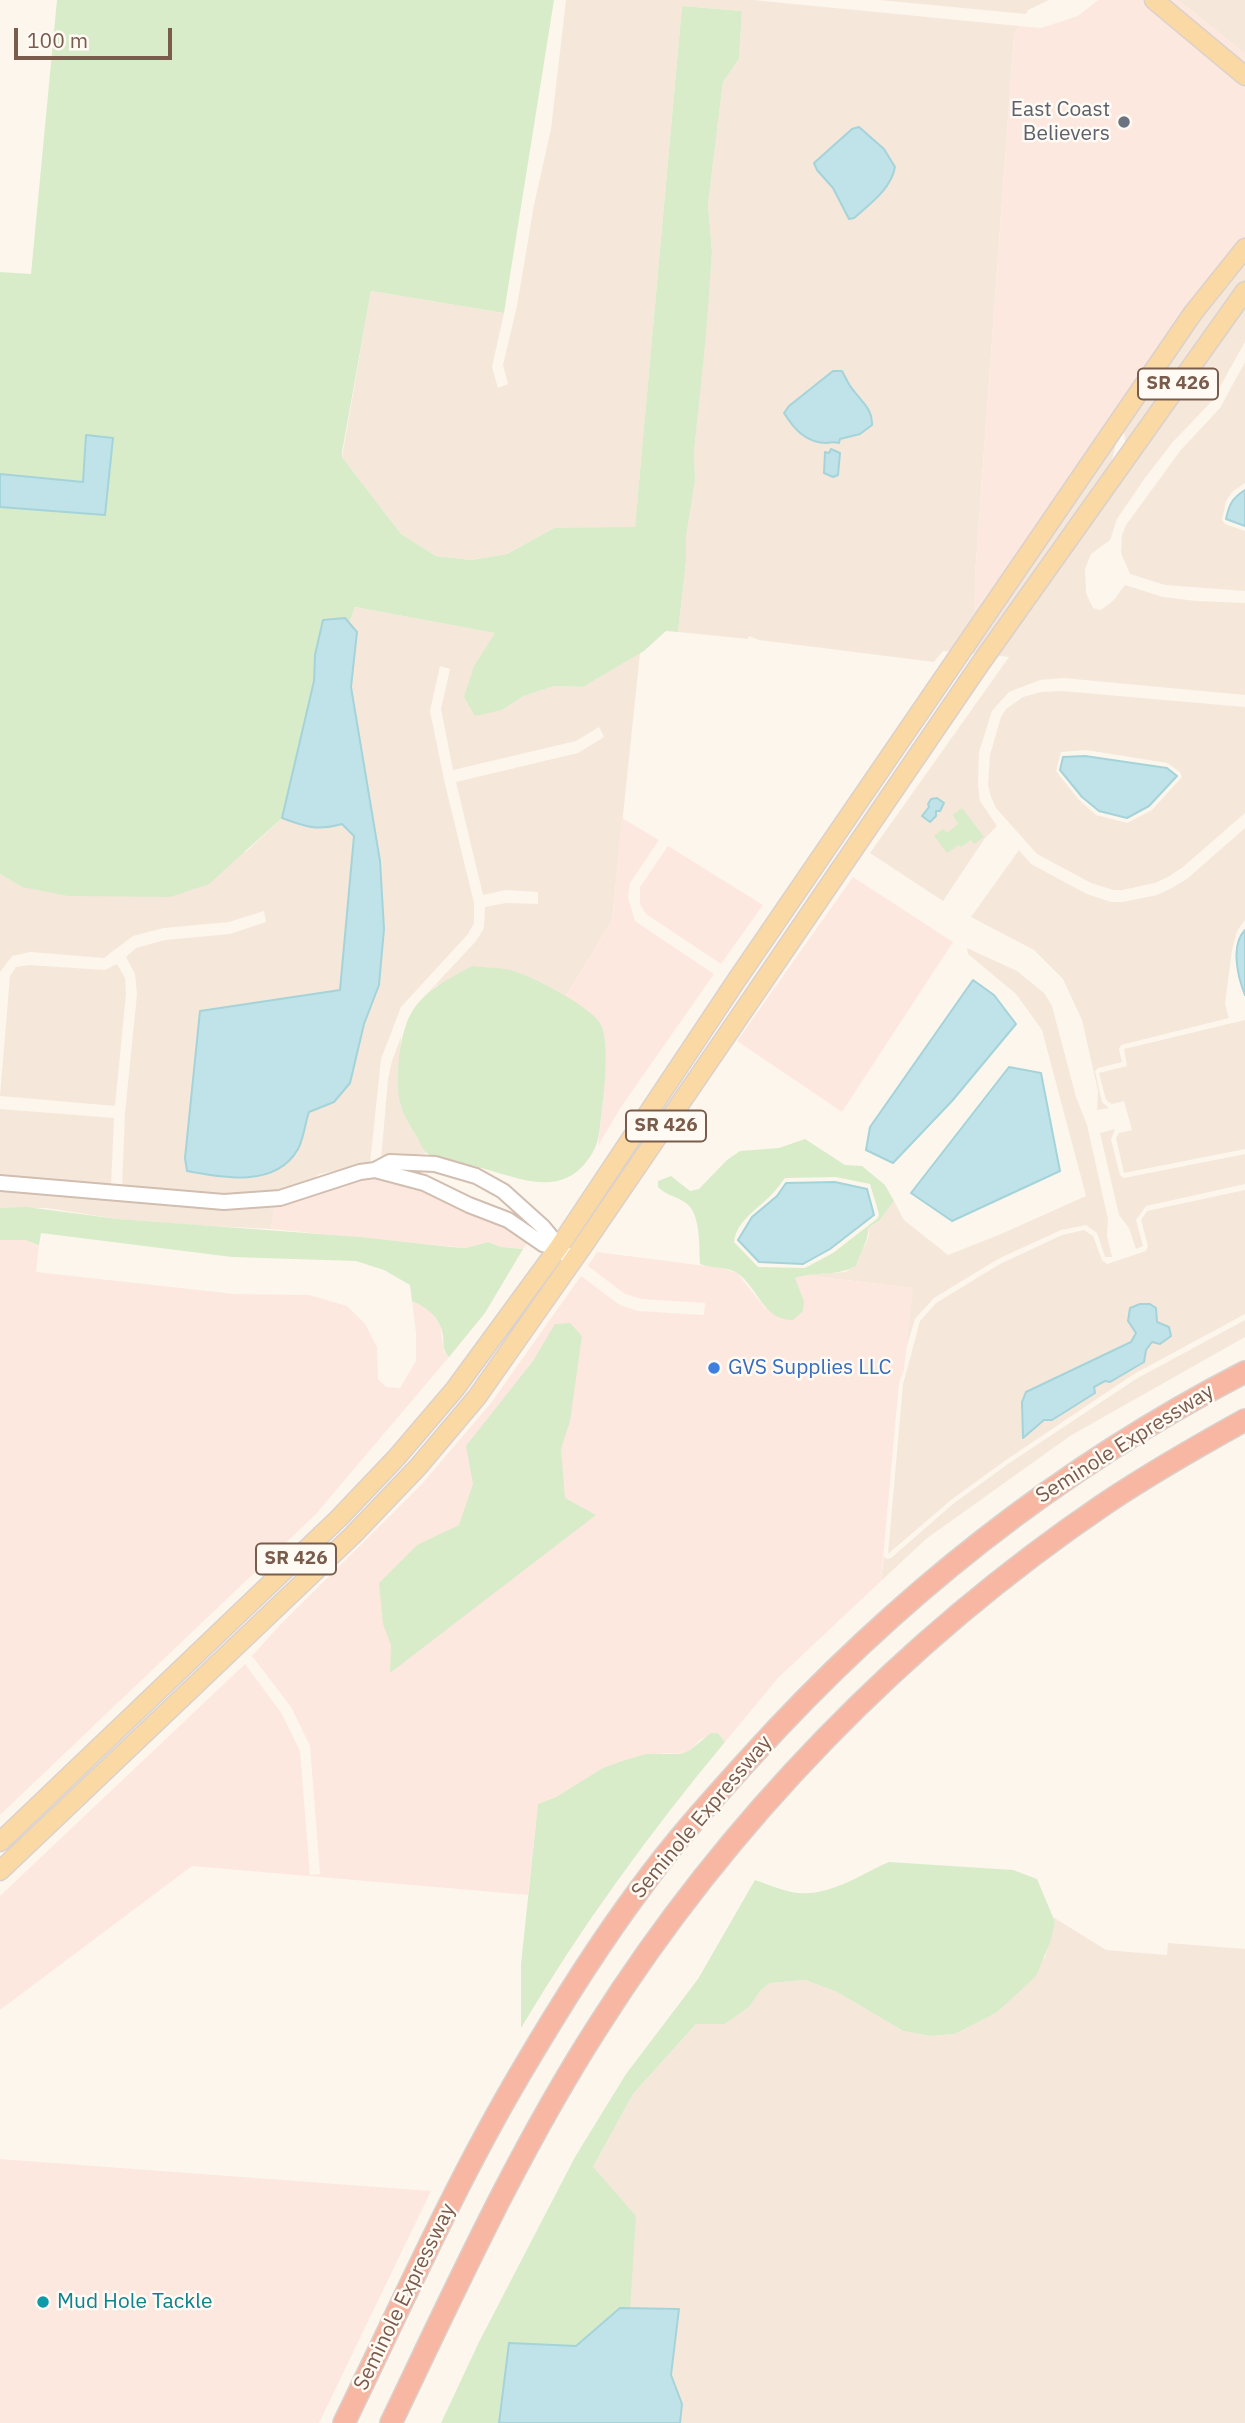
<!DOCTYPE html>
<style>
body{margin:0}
#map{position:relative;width:1245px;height:2423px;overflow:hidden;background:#fdf6ec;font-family:"IBM Plex Sans",sans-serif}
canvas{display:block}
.scale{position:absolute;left:14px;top:28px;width:158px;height:32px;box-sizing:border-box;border:4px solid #7a5c4d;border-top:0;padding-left:9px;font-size:21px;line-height:24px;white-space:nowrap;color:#7a5c4d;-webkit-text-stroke:5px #fffaf3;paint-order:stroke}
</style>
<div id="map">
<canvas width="1245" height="2423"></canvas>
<div class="scale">100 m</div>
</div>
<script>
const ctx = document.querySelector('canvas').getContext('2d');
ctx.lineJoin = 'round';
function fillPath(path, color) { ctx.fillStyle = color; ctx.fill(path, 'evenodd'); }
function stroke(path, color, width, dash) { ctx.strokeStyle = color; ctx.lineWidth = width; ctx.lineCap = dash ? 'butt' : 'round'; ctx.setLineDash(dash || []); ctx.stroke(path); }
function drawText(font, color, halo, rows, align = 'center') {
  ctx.font = font + ' "IBM Plex Sans",sans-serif'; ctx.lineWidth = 5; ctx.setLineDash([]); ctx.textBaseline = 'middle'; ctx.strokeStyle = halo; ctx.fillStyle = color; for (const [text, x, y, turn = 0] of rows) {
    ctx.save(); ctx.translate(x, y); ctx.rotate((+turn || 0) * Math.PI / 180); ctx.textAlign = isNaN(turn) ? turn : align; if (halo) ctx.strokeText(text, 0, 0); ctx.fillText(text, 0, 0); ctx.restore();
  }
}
fillPath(new Path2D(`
 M566,0H753L1019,26L1014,35L975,576V610L1022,553L954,652L943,651L934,662L759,640L749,636L748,639L678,632L686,562L685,535L695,481L694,452L712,252L708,204L723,82L739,59L742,11L682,6L635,528H554L507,554L471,560L436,556L401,534L342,457L371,291L504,313L492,367L498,388L508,384L503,365L517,306L534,205L551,129Z
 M879,0H1049L1028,10L1026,14Z
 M1178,0H1245V54L1188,8Z
 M1245,257V282L1126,449L1123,424L1197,317Z
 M1245,300V342L1212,401L1172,443L1145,478L1117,519L1110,540L1091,554L1085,569L1086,593L1093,608L1101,610L1114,600L1125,585L1163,597L1196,601L1245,603V695L1063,678L1040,680L1009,692L992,711L979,752L978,785L980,801L997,826L985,838L943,901L870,853L1009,657L993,655Z
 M1245,362V483L1232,492L1226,501L1222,520L1225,524L1245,531V591L1165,585L1130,574L1121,553L1122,535L1126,525L1180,451L1220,408Z
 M1116,438L1115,448L1108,475L980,654L967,653Z
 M355,607L496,633L474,666L502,710L524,696L554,686L583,687L640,653L612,921L566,996L541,983L437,985L421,1000L476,941L484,928L485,907L506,903L538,904V892L506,890L483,895L456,782L578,753L604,737L599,727L576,741L453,770L441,709L450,669L440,666L430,711L445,784L474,903V923L468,934L401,1007L381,1059L370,1164L319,1174L307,1184L282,1191L224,1196L122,1188L125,1113L137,994L135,974L126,957L136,948L165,940L230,934L266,922L264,911L229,922L164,928L133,936L104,958L30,952L12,956L0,972V874L22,887L246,852L282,818L306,827L342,824L354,836L340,991L217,1008L218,1177L255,1178L282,1167L298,1149L309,1112L334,1102L350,1083L364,1024L379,985L384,928L380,861L351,687L357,632L349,623Z
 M1062,691L1245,707V813L1183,867L1168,877L1155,883L1122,890H1113L1091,883L1037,854L996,808L991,797L988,785L990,755L1001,717L1006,709L1023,697L1041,692ZM1086,750L1167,763L1180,772L1182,777L1152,810L1127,823L1096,815L1079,800L1056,771L1061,752Z
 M1245,828V920L1237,931L1232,950L1225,1004L1229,1018L1121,1045L1119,1049L1122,1062L1098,1068L1095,1071L1102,1102L1109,1108L1097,1110L1098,1091L1082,1020L1063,979L1034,950L971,917L1019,850L1031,864L1087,894L1111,902H1123L1157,895L1172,888L1188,878Z
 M967,948L1017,971L1044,993L1052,1006L1076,1097L1087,1125L1108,1219L1107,1236L1112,1257H1105L1097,1233L1086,1225L1061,1230L998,1259L934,1298L915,1319L906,1349L912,1288L802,1275L845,1272L856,1266L858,1255L865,1246L869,1235L868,1228L879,1221L894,1201L904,1220L948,1255L1001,1234L1086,1196L1042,1030L1016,994L968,954Z
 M117,964L125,978L126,994L115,1106L0,1096L10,976L16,967L29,965L105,970Z
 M1245,1020V1149L1124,1173L1116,1138L1119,1133L1132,1130L1124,1101L1112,1104L1106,1100L1099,1073L1127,1066L1124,1049Z
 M401,1037L400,1104L409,1124L427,1153L381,1160L388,1079L392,1061Z
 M0,1109L114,1118L111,1187L0,1177Z
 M1115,1129L1111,1140L1120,1175L1124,1178L1245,1154V1184L1146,1206L1136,1220L1143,1246L1136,1249L1129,1228L1119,1215L1100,1133Z
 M0,1189L223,1208L275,1205L271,1229L193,1225L118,1219L46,1208H0Z
 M1245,1190V1314L1134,1374L1006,1460L951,1500L888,1554L903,1384L920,1321L936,1303L1000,1264L1062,1235L1084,1230L1093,1236L1102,1260L1107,1264L1146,1251L1148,1246L1141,1220L1147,1211Z
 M1245,1320V1337L1070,1436L926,1539L881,1581L884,1556L886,1559L891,1558L953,1504L1008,1464L1136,1379Z
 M1053,1917L1106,1950L1167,1955L1168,1943L1245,1949V2423H623L593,2167L633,2094L696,2024H725L749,2007L761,1990L770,1983L805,1980L837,1992L903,2031L930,2036L955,2034L996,2013L1045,1957L1055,1922Z`), '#f5e8da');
fillPath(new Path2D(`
 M1098,0H1145L1245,85V240L1022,553L974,611L975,576L1014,35L1019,26L1041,28L1078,16Z
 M1163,0H1178L1245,54V68Z
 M622,818L659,840L630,883L628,898L635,921L714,974L621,1107L598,1146L603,1100L566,996L612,921Z
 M668,846L763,905L721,964L646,914L640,904V887Z
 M853,877L953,942L842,1112L737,1041Z
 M375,1176L422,1189L506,1225L529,1241L523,1249L501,1247L488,1242L466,1248L271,1229L275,1205L303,1199L361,1178Z
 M0,1240H25L39,1245L36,1272L235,1294L309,1295L347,1306L365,1324L377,1347L378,1379L386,1387L400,1388L416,1361V1333L412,1301L429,1310L440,1324L444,1352L449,1357L315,1515L0,1815Z
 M597,1252L721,1268L737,1273L766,1309L795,1281V1278L802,1275L913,1288L904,1370L899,1383L881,1581L778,1678L725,1742L718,1733L701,1739L690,1750L681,1754L664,1753L601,1769L556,1797L538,1804L528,1895L192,1866L0,2010V1896L245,1664L282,1714L300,1751L310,1875L320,1874L310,1746L291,1707L252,1656L280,1625L421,1485L491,1403L581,1276L620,1305L638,1311L704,1315L705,1303L641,1299L625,1294L588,1266Z
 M0,2159L431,2191L319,2423H0Z`), '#fde8e0');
fillPath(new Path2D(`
 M57,0H554L504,313L371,291L342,452V457L401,534L436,556L471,560L507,554L554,528L635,527L682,6L742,11L739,59L723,82L708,204L712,252L706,334L694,452L695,481L686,535V562L678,632L666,631L644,651L583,687L554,686L524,696L502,710L475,716L464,697L474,666L495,633L355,607L349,623L345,618L315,655L314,681L282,818L209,884L170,897L68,896L22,887L0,874V507L105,515L84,482L0,474V272L31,274Z
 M962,808L984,837L974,844L971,840L961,847L959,845L947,853L934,836L943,829L947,833L958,824L953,815Z
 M472,966C485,968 501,967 514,971C533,977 597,1009 602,1027C610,1051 603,1101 600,1127C598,1142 596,1149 587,1161C558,1200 512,1175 474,1166C460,1162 441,1163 428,1154C423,1151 420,1142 417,1137C411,1127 403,1115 400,1103C395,1079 399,1031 413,1010C427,989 450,978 472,966Z
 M805,1139L845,1165L862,1166L885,1185L894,1201L879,1221L868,1228C869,1243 859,1252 856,1266C836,1277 816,1271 795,1278L804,1301L803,1311L793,1320C762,1320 759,1288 737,1273C726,1266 711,1269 700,1264C699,1248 701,1215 687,1204C678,1196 668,1197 658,1187V1181L671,1176L690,1191L699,1189L727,1160L740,1151L779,1148ZM836,1177L870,1184L879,1214L878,1218L833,1253L805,1268L758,1267L734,1242C736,1220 760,1208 774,1192C778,1188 781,1183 785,1178Z
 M26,1207L118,1219L360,1237L451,1247L466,1248L488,1242L501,1247L523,1249L485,1313L449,1357C442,1350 444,1345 443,1335C440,1318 428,1308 412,1301L410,1285L384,1270L356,1261L232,1257L41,1233L39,1245L25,1240H0V1208Z
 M570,1323L582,1336L570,1421L561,1449L565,1498L596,1515L390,1673L391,1645L383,1624L379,1583L417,1545L459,1525L473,1484L466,1446L533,1361L555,1324Z
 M711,1733H718L725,1742C650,1832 581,1927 521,2028V1964L538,1804L556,1797L601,1769L622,1761L646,1754H681L690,1750Z
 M889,1862L1013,1870L1037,1879L1055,1922L1051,1940L1036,1976L996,2013L955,2034L930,2036L903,2031L837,1992L805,1980L770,1983L761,1990L749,2007L725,2024H696L633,2094L593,2167L636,2216L623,2423H441L479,2342L575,2157L626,2074L698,1979L755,1880C767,1884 779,1889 791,1892C827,1899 859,1875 889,1862Z`), '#d8ecc9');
const water = new Path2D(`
 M859,127L884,149L895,167C891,189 870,204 854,218L849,219L833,188L817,170L814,163L852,129Z
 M833,371H842C846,378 849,386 854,391C862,402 873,410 872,425L860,434L840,439L839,443C835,442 831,442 827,443C806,443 794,429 784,413L789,406Z
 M86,435L113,438L105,515L0,507V474L83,482Z
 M831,449L840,453L838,475L833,477L824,473L825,452L829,453Z
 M1245,490V526L1226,519C1229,505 1232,498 1245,490Z
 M345,618L357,632L351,687L380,861L384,929L379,985L364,1024L350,1083L334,1102L309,1112C305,1123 304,1138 298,1149C276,1188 223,1178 187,1171L185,1158L200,1011L340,990L354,836L342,824C317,831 306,827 282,818L314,681L315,655L323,620Z
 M1085,756L1167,768L1177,776L1149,806L1127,818L1099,811L1082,797L1060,770L1063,757Z
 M937,798L944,803L940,811H936V816L930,822L922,816L929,807L928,804L931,799Z
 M1245,930V995C1238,978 1230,945 1245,930Z
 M973,980L994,995L1016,1024L952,1101L893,1163L866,1150L870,1127Z
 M1009,1067L1041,1073L1060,1171L952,1221L911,1193Z
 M835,1182L867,1189L874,1215L830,1249L803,1264L759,1262L738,1240L752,1217L777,1196L786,1183Z
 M1140,1304H1150L1156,1308L1157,1322L1169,1327L1171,1336L1160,1344L1152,1342L1146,1350L1144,1362L1110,1382L1105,1381L1094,1387L1095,1393L1052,1420H1044L1023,1438L1022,1402L1026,1392L1131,1342L1136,1333L1128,1321L1130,1308Z
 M620,2308L679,2309L671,2375L682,2404L680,2423H499L509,2343L576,2346Z`);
fillPath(water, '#bfe3e8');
stroke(water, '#a5d3da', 2);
const minor = new Path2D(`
 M375,1170L424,1183L469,1205L508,1220L543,1244L559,1247
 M0,1183L224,1202L280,1198L360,1172L375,1170L390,1162L435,1164L476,1176L503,1191L543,1227L572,1262`);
const major = new Path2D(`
 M1154,0L1245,76
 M0,1842L339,1518L397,1457L455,1389L559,1247L736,981L1193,313L1245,248
 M0,1871L353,1535L418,1467L477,1397L585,1243L980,664L1245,291`);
const highway = new Path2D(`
 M344,2423C401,2306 454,2186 520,2074C557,2011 596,1948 640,1889C673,1843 711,1801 749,1759C891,1602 1057,1469 1245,1372
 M391,2423C455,2290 517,2153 597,2028C727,1822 904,1640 1106,1503C1151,1473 1198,1446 1245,1420`);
stroke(minor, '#d1beb0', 18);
stroke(major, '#dad1cd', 21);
stroke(highway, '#dad1cd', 24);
stroke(minor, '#fff', 14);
stroke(major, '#fbd9a5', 18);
stroke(highway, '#f7b7a3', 21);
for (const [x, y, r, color] of [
 [1124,122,7,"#6b7280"],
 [714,1368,7,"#3f7fe0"],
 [43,2302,7,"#0f9aa8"]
]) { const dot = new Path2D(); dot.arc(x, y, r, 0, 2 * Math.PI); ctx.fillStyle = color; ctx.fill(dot); stroke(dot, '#fffaf3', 2.5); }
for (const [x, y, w] of [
 [1178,384,80],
 [666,1126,80],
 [296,1559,80]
]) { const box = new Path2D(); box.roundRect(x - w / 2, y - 15.5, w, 31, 5); ctx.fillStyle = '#fffaf3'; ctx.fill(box); stroke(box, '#7a5c4d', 2); }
drawText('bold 19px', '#7a5c4d', null, [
 ["SR 426",1178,384],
 ["SR 426",666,1126],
 ["SR 426",296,1559]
]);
drawText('21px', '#5b616d', '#fffaf3', [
 ["East Coast",1110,110],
 ["Believers",1110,134]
], 'right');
drawText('21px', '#366cbe', '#fffaf3', [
 ["GVS Supplies LLC",728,1368]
], 'left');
drawText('21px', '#7a5c4d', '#fffaf3', [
 ["Seminole Expressway",1125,1444,-32],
 ["Seminole Expressway",702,1817,-50],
 ["Seminole Expressway",405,2297,-64]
]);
drawText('21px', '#0d838f', '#fffaf3', [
 ["Mud Hole Tackle",57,2302]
], 'left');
</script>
